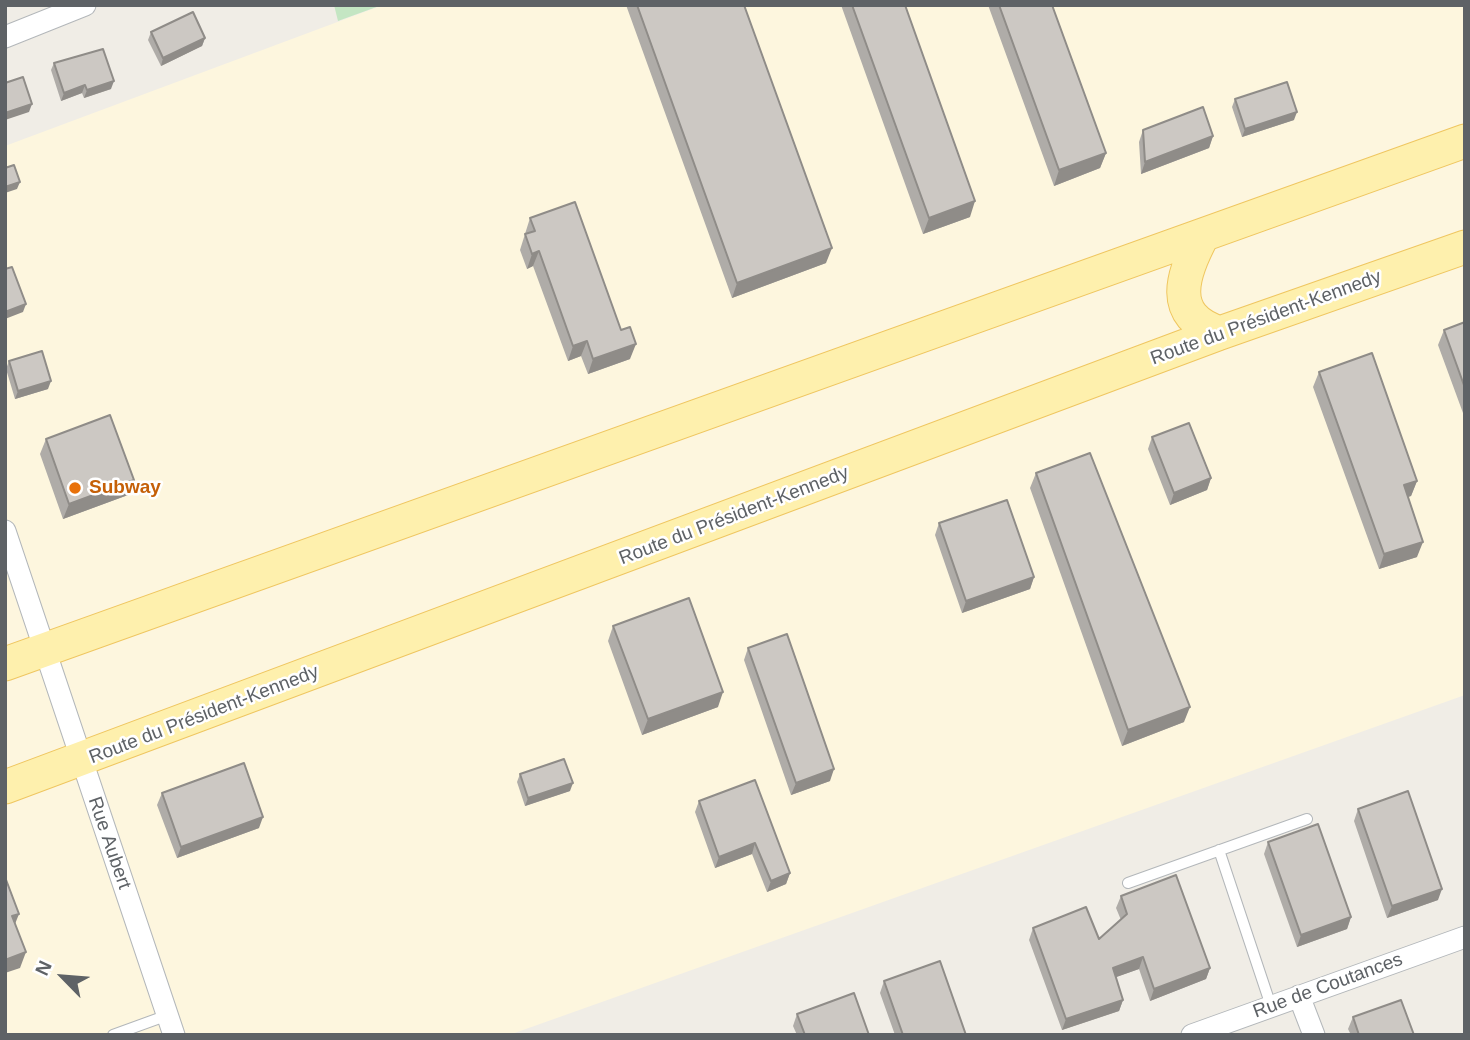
<!DOCTYPE html>
<meta charset="utf-8">
<style>
body{margin:0}
#map{position:relative;width:1470px;height:1040px;overflow:hidden;background:#f0ede6;font-family:Helvetica,sans-serif}
canvas{display:block}
.frame{position:absolute;inset:0;border:7px solid #5e6266;pointer-events:none}
.north{position:absolute;left:28px;top:942px;width:70px;height:70px;-webkit-text-stroke:5px #fff;paint-order:stroke;rotate:295deg;font-size:19px;font-weight:700;line-height:28px;text-align:center;color:#5e6266}
.north::after{content:'';display:block;margin:auto;width:24px;height:32px;background:#5e6266;clip-path:polygon(50% 0,100% 100%,50% 72%,0 100%)}
</style>
<div id="map">
<canvas width="1470" height="1040"></canvas>
<div class="frame"></div>
<div class="north">N</div>
</div>
<script>
const ctx = document.querySelector('canvas').getContext('2d');
ctx.lineJoin = 'round';
function fillPath(path, color) { ctx.fillStyle = color; ctx.fill(path, 'evenodd'); }
function stroke(path, color, width, dash) { ctx.strokeStyle = color; ctx.lineWidth = width; ctx.lineCap = dash ? 'butt' : 'round'; ctx.setLineDash(dash || []); ctx.stroke(path); }
function drawText(font, color, halo, rows, align = 'center') {
  ctx.font = font + ' Helvetica,sans-serif'; ctx.lineWidth = 5; ctx.setLineDash([]); ctx.textBaseline = 'middle'; ctx.strokeStyle = halo; ctx.fillStyle = color; for (const [text, x, y, turn = 0] of rows) {
    ctx.save(); ctx.translate(x, y); ctx.rotate((+turn || 0) * Math.PI / 180); ctx.textAlign = isNaN(turn) ? turn : align; if (halo) ctx.strokeText(text, 0, 0); ctx.fillText(text, 0, 0); ctx.restore();
  }
}
fillPath(new Path2D(`
 M383,5H1465V695L509,1035H5V146Z`), '#fdf6de');
fillPath(new Path2D(`
 M334,5H382L338,21Z`), '#c4e6c3');
const service = new Path2D(`
 M1219,850L1271,1006
 M1128,883L1307,819
 M113,1035L168,1015`);
const minor = new Path2D(`
 M5,37L85,5
 M5,531L174,1035
 M1299,996L1314,1035
 M1192,1035L1465,937`);
const primary = new Path2D(`
 M1203,235C1182,274 1167,316 1220,333
 M5,664L1465,141
 M5,787L1220,333L1465,247`);
stroke(service, '#b3b7ba', 12);
stroke(minor, '#b3b7ba', 23);
stroke(primary, '#efc660', 35);
stroke(service, '#fff', 10);
stroke(minor, '#fff', 21);
stroke(primary, '#fef0ad', 33);
fillPath(new Path2D(`
 M626,5H744L826,263L732,298Z
 M841,5H905L970,217L923,234Z
 M988,5H1052L1106,153L1100,168L1054,186Z
 M151,32L205,38L202,46L161,66L148,40Z
 M54,63L111,89L84,98L82,93L61,101L51,70Z
 M1235,99L1294,120L1242,137L1232,107Z
 M1143,130L1213,136L1209,148L1141,174L1139,142Z
 M530,218L630,359L588,374L581,356L568,361L533,266L527,269L520,250Z
 M1465,322V413H1463L1438,345L1444,330Z
 M9,361L48,389L15,399L6,369Z
 M1319,372L1417,481L1411,496L1408,497L1417,557L1379,569L1313,387Z
 M1152,437L1211,478L1207,490L1170,505L1148,449Z
 M46,439L134,480L128,495L63,519L40,454Z
 M1036,473L1184,722L1122,746L1030,488Z
 M939,523L1034,577L1030,589L962,613L935,535Z
 M613,626L718,707L642,735L608,641Z
 M748,648L830,781L791,795L744,660Z
 M520,774L570,791L525,806L517,782Z
 M755,780L790,873L786,884L767,892L752,854L715,868L695,812L699,801Z
 M162,793L259,828L177,858L157,805Z
 M1358,809L1438,900L1387,918L1354,821Z
 M1268,842L1351,917L1347,929L1297,947L1264,854Z
 M1121,896L1210,968L1206,979L1150,1001L1139,969L1116,977L1123,1000L1119,1011L1062,1030L1029,940L1033,928L1099,939L1121,920L1116,908Z
 M884,981L966,1035H895L880,993Z
 M797,1014L869,1035H797L793,1026Z
 M1353,1017L1414,1035H1351L1348,1029Z`), '#afaca8');
fillPath(new Path2D(`
 M205,38L202,46L161,66L163,58Z
 M114,81L111,89L84,98L87,90Z
 M85,85L82,93L61,101L64,93Z
 M32,104L29,112L5,120V113Z
 M1297,112L1294,120L1242,137L1245,129Z
 M1213,136L1209,148L1141,174L1145,162Z
 M1106,153L1100,168L1054,186L1059,170Z
 M20,182L17,189L5,193V187Z
 M975,201L970,217L923,234L929,218Z
 M832,248L826,263L732,298L737,283Z
 M539,251L533,266L527,269L532,254Z
 M26,304L23,312L5,319V312Z
 M587,341L581,356L568,361L573,346Z
 M636,344L630,359L588,374L593,359Z
 M51,381L48,389L15,399L18,391Z
 M1211,478L1207,490L1170,505L1174,493Z
 M134,480L128,495L63,519L69,504Z
 M1417,481L1411,496L1398,500L1404,485Z
 M1423,542L1417,557L1379,569L1384,554Z
 M1034,577L1030,589L962,613L966,601Z
 M723,692L718,707L642,735L648,719Z
 M1190,707L1184,722L1122,746L1128,730Z
 M834,769L830,781L791,795L796,783Z
 M573,783L570,791L525,806L528,798Z
 M263,817L259,828L177,858L181,847Z
 M755,843L752,854L715,868L719,857Z
 M790,873L786,884L767,892L771,881Z
 M1442,889L1438,900L1387,918L1392,906Z
 M19,914L13,929L12,916Z
 M1351,917L1347,929L1297,947L1301,935Z
 M26,952L20,968L5,973V960Z
 M1143,957L1139,969L1108,980L1113,968Z
 M1210,968L1206,979L1150,1001L1154,989Z
 M1123,1000L1119,1011L1062,1030L1066,1019Z`), '#8f8c88');
const building = new Path2D(`
 M637,5H744L832,248L737,283Z
 M852,5H905L975,201L929,218Z
 M999,5H1052L1106,153L1059,170Z
 M193,12L205,38L163,58L151,32Z
 M103,49L114,81L87,90L85,85L64,93L54,63Z
 M23,77L32,104L5,113V83Z
 M1287,82L1297,112L1245,129L1235,99Z
 M1203,107L1213,136L1145,162L1143,130Z
 M14,165L20,182L5,187V168Z
 M575,202L621,330L630,327L636,344L593,359L587,341L573,346L539,251L532,254L525,234L535,231L530,218Z
 M12,267L26,304L5,312V269Z
 M1465,322V388L1444,330Z
 M42,351L51,381L18,391L9,361Z
 M1372,353L1417,481L1404,485L1423,542L1384,554L1319,372Z
 M110,415L134,480L69,504L46,439Z
 M1189,423L1211,478L1174,493L1152,437Z
 M1090,453L1190,707L1128,730L1036,473Z
 M1007,500L1034,577L966,601L939,523Z
 M689,598L723,692L648,719L613,626Z
 M787,634L834,769L796,783L748,648Z
 M564,759L573,783L528,798L520,774Z
 M244,763L263,817L181,847L162,793Z
 M755,780L790,873L771,881L755,843L719,857L699,801Z
 M1408,791L1442,889L1392,906L1358,809Z
 M1318,824L1351,917L1301,935L1268,842Z
 M1176,875L1210,968L1154,989L1143,957L1113,968L1123,1000L1066,1019L1033,928L1086,907L1099,939L1127,914L1121,896Z
 M5,877L19,914L12,916L26,952L5,960Z
 M940,961L966,1035H903L884,981Z
 M854,993L869,1035H805L797,1014Z
 M1401,1000L1414,1035H1359L1353,1017Z`);
fillPath(building, '#ccc8c3');
stroke(building, '#8f8c88', 2);
for (const [x, y, r, color] of [
 [75,488,7,"#e8710a"]
]) { const dot = new Path2D(); dot.arc(x, y, r, 0, 2 * Math.PI); ctx.fillStyle = color; ctx.fill(dot); stroke(dot, '#fff', 2.5); }
drawText('19px', '#5e6266', '#fff', [
 ["Route du Président-Kennedy",1266,318,-20],
 ["Route du Président-Kennedy",734,516,-21],
 ["Route du Président-Kennedy",204,715,-21],
 ["Rue Aubert",109,843,71],
 ["Rue de Coutances",1328,986,-20]
]);
drawText('bold 19px', '#c56008', '#fff', [
 ["Subway",89,488]
], 'left');
</script>
